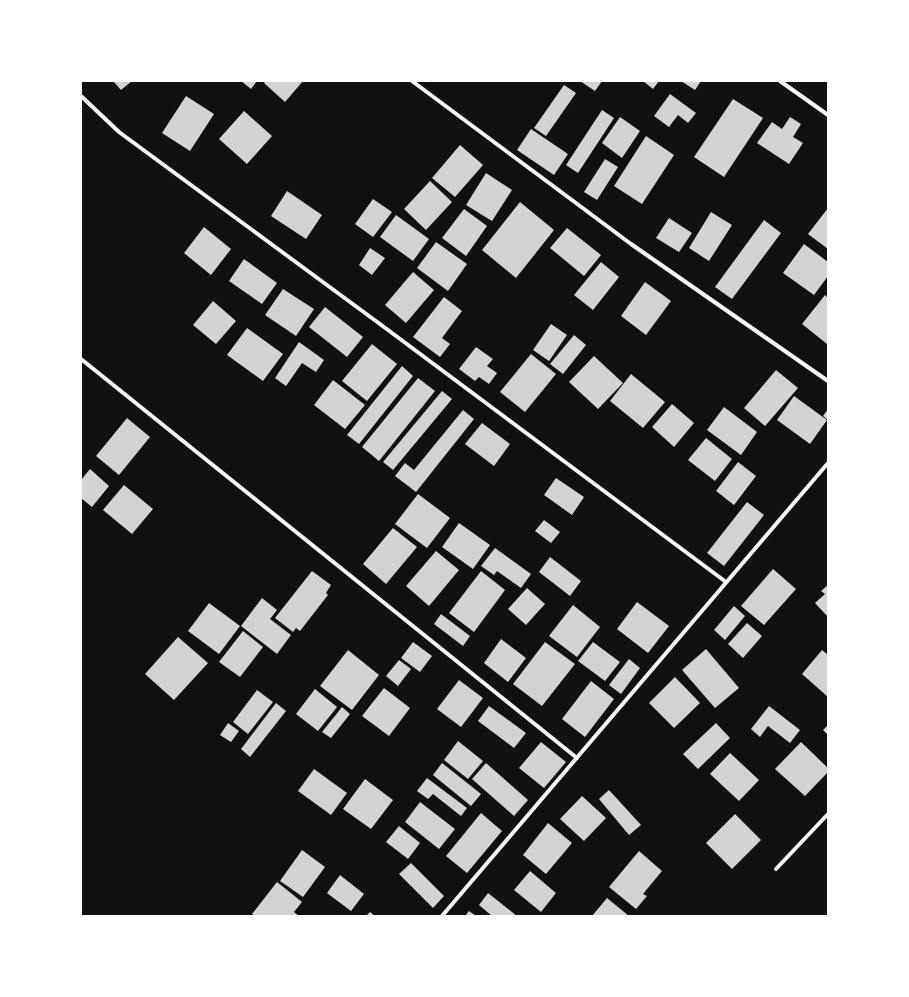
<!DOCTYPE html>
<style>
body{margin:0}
#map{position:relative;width:909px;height:997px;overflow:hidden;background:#111;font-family:Commissioner,sans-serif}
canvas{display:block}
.frame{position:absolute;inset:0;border:82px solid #fff;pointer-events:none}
</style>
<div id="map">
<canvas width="909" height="997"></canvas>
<div class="frame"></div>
</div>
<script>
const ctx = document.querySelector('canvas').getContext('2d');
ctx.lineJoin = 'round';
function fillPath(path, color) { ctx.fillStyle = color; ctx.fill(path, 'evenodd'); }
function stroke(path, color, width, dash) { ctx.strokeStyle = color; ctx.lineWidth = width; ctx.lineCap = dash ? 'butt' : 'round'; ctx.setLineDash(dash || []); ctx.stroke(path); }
fillPath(new Path2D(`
 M113,81H132L121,90Z
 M241,81H257L251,89Z
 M266,81H303L285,102L264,83Z
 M580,81H602L595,91Z
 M643,81H659L653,89Z
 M681,81H701L695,90Z
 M564,85L576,93L546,136L534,128Z
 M670,94L696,113L688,123L678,115L669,127L654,116Z
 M186,96L214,114L190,151L162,133Z
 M733,99L763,118L724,177L694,157Z
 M602,110L614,118L578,173L566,165Z
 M244,111L272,136L247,164L219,139Z
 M620,117L640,131L622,158L602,143Z
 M790,117L801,124L793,137L803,143L789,164L757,143L772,122L782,129Z
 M531,129L568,154L554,175L517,150Z
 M646,136L674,155L642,204L614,186Z
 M460,145L483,165L455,197L432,178Z
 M605,159L618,167L597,200L584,192Z
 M486,173L512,190L492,221L466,205Z
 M430,181L452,202L426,230L404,209Z
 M287,191L322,215L306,239L271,216Z
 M373,199L392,212L373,237L355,224Z
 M520,202L554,230L516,278L482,250Z
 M828,208V249L808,234Z
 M464,209L487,226L466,256L442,238Z
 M711,212L732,225L709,261L689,248Z
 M396,215L429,239L413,261L380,237Z
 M669,218L692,233L679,252L656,238Z
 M764,220L781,233L732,299L715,287Z
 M204,227L231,249L211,275L184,253Z
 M567,228L601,255L584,276L550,248Z
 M436,242L467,264L448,291L417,268Z
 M804,244L828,262V276L814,295L783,273Z
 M370,248L385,258L372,275L359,265Z
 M244,259L277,283L262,304L229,281Z
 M601,262L619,277L593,310L574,295Z
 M413,272L434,290L406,323L385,305Z
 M645,282L671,301L646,335L621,316Z
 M283,289L314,309L296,336L265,315Z
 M825,295L828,298V342L827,344L802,324Z
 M444,297L462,311L442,338L450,344L440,357L413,337Z
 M213,301L236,321L216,344L193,325Z
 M325,307L363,337L347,357L309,327Z
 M551,324L567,335L549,361L533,350Z
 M247,328L283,354L263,381L227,355Z
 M574,335L586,345L563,374L550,364Z
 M299,342L324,360L316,372L302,363L286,386L275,378Z
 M372,344L397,364L367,401L342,381Z
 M476,347L493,359L487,366L497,373L489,384L479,377L475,381L459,369Z
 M531,354L556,374L525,412L500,392Z
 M594,356L623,383L598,409L569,382Z
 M402,366L413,376L359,444L347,435Z
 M776,370L798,388L765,426L744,408Z
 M631,374L665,402L643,428L610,401Z
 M418,378L435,391L379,461L362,447Z
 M333,380L365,405L345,429L314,405Z
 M442,391L452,399L393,470L383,462Z
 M794,396L827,420L810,444L777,420Z
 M672,404L694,423L674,447L652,427Z
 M724,407L757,432L741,455L707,430Z
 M828,409V420L823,416Z
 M463,410L474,419L416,492L395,476L405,463L414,470Z
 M127,418L150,437L119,475L96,456Z
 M482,423L510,444L494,466L465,444Z
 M706,438L732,459L715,481L688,460Z
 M738,462L756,476L734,505L716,491Z
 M90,469L109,486L92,507L81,498V480Z
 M556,478L584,497L572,515L544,495Z
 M124,485L153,509L132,534L103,510Z
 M418,494L450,518L427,548L395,524Z
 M747,502L764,515L724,566L707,553Z
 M544,520L560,532L551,543L535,531Z
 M459,523L490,545L473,569L442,547Z
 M393,528L417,547L386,584L363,564Z
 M495,548L531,574L521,588L497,571L494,575L481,566Z
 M436,551L459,570L429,606L406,586Z
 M550,557L581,581L570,596L539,572Z
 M773,569L796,589L764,625L741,606Z
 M312,571L331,585L326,593L328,595L300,631L296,628L293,632L275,618Z
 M481,571L505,590L474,632L449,613Z
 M828,585V617L815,603L825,594L821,591Z
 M527,588L545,604L526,625L508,609Z
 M262,598L277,610L270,619L291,635L277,654L241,626Z
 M637,602L669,626L648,653L617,629Z
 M209,603L240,626L219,654L188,631Z
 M573,605L600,627L577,657L549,636Z
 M734,606L745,616L725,640L714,630Z
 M441,614L470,636L463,646L434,624Z
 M747,623L762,636L743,658L728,644Z
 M243,631L263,647L240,677L219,662Z
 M178,637L208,663L174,700L145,674Z
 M501,639L526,658L508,682L484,663Z
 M413,642L432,656L420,672L401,658Z
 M545,642L575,664L542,706L513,684Z
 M593,642L620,662L605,681L578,661Z
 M706,649L739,688L715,708L682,670Z
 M348,650L379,675L352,710L320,686Z
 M822,650L828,655V697L802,674Z
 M629,659L640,668L621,694L609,685Z
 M399,660L411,669L398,686L386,676Z
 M675,677L700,703L674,728L649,703Z
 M459,680L483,698L461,727L437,709Z
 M591,681L614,699L585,737L562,719Z
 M384,688L410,708L389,736L362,716Z
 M315,689L337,707L318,731L296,714Z
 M257,690L273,702L248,734L233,722Z
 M276,703L286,711L250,757L241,749Z
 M489,706L526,733L514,748L478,721Z
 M769,706L800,730L790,743L768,726L760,737L751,729Z
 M342,707L350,714L331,738L322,732Z
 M228,723L239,731L231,742L220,735Z
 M716,723L730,738L698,769L683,754Z
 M828,725V735L823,730Z
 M458,741L483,761L468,779L444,760Z
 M541,742L566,762L544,788L519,768Z
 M801,742L828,768V772L805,796L775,769Z
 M730,753L759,780L739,801L710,774Z
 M442,763L481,794L471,806L433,775Z
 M486,763L528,800L514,816L472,779Z
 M314,769L347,793L331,815L298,791Z
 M427,778L467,808L461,816L433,794L428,799L417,791Z
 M365,779L393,800L371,829L343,809Z
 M609,790L641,825L629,835L599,799Z
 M582,796L606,818L584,841L560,819Z
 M420,802L455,829L439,849L405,822Z
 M481,813L502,831L467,873L446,856Z
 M735,814L761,840L732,869L706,843Z
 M548,823L572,843L546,874L523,855Z
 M399,826L420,843L408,859L386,842Z
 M302,850L325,867L303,897L280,881Z
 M639,851L662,871L643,894L647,896L636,909L609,887Z
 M411,863L444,896L433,908L399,874Z
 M530,871L556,893L541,912L514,890Z
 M340,875L364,894L351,911L327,893Z
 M277,882L302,902L294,912L299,916H255L252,914Z
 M488,893L517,916H492L479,905Z
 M607,898L629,916H592Z
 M469,911L476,916H465Z
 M370,912L375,916H366Z`), '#d3d3d3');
stroke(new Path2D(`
 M412,81L631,244L828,381
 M780,81L828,115
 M81,96L119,132L384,327L726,582
 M81,359L577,758
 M776,869L828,814
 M442,916L828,463`), '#f5f5f5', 4);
</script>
